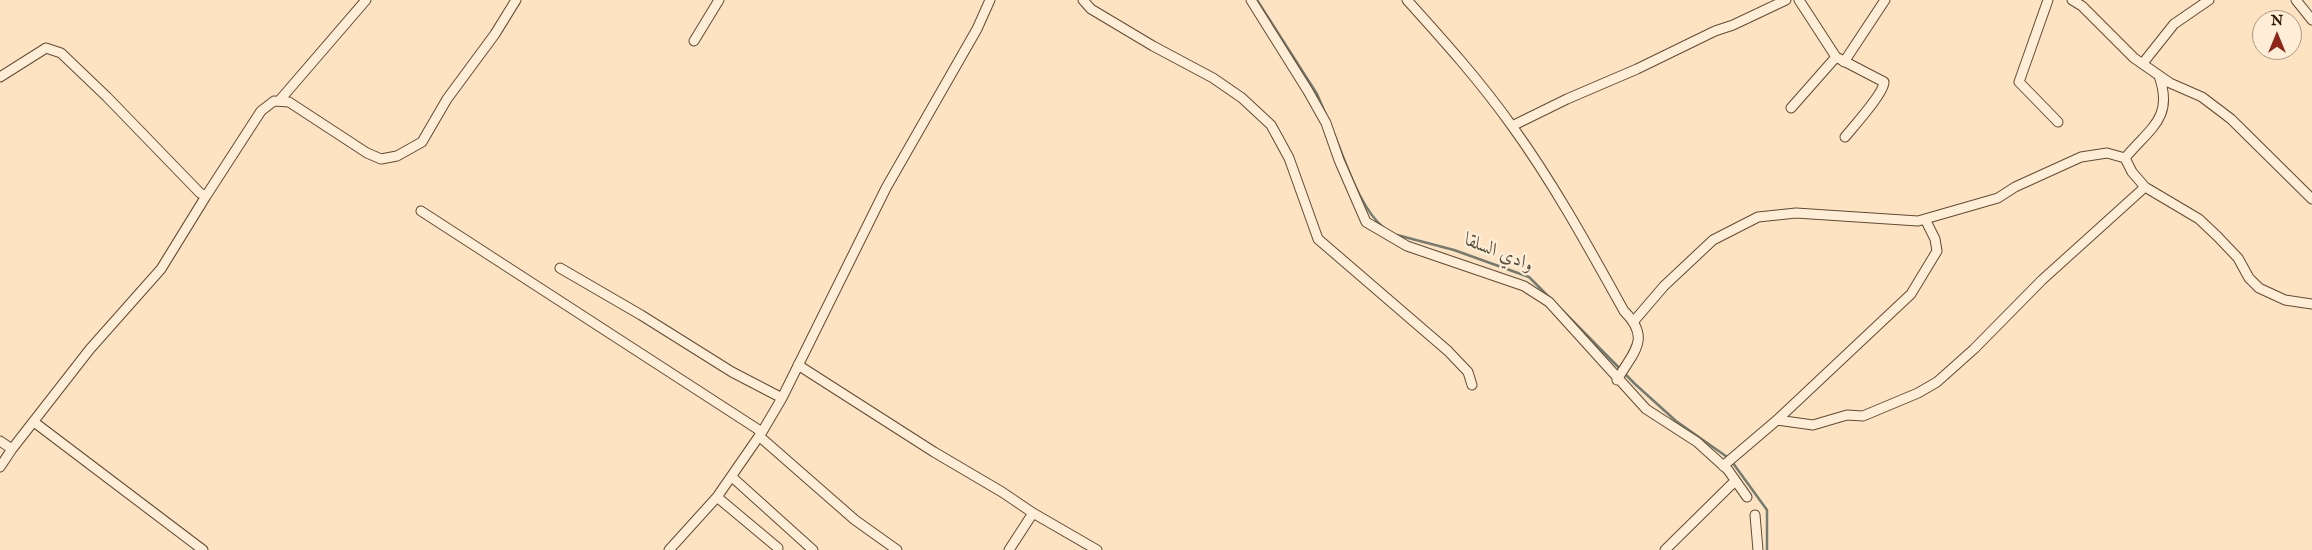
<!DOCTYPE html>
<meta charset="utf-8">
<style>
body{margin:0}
#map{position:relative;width:2312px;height:550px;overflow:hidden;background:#fde3c1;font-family:"IM FELL English",serif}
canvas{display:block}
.north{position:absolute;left:2252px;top:10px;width:50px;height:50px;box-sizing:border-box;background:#feedd7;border:1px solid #ab9882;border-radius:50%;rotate:0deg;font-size:14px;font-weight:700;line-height:20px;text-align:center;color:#2f1803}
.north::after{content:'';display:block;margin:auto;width:18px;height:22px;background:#8f2418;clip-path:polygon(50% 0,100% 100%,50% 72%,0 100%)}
</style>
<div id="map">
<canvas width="2312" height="550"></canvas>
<div class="north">N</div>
</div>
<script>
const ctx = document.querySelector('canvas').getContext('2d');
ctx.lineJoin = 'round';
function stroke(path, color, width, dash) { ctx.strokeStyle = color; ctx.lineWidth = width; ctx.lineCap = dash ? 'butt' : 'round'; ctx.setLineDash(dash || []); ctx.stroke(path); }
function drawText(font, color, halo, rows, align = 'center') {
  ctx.font = font + ' "IM FELL English",Amiri,serif'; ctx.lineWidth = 4.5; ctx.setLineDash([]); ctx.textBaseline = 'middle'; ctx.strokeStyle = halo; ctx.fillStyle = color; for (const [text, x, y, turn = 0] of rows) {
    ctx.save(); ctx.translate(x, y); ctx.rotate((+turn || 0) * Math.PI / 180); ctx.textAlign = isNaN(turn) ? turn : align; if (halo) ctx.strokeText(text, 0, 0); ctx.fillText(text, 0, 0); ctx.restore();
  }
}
stroke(new Path2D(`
 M1257,0L1317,94L1326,115
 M1334,134C1346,162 1360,209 1384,228
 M1397,235L1454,250L1529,277L1549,297
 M1562,310L1635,384L1676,421L1730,459L1767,510V550`), '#747b71', 2.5);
const street = new Path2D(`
 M1083,0L1091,9L1153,46L1213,78L1242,98L1271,125L1289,158L1318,239L1448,351L1468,372L1472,385
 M1251,0L1308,91L1326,123L1339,160L1366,222L1407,246L1524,286L1549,302L1646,409L1697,442L1728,470L1747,497
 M1407,0C1444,41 1480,81 1512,126C1554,184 1589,248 1624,311C1652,339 1633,352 1617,380
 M1799,0L1836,57L1884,82C1884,93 1854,126 1845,137
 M2048,0L2019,82L2058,122
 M2072,0L2082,6L2134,58L2170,83L2202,97L2231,119L2312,199
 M2296,0L2312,20
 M694,41L719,0
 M1844,62L1885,0
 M2143,63L2174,24L2209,0
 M2159,76C2174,118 2150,128 2125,158L2132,172L2145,187L2199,219L2217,236L2238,258L2249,278L2259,288L2285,300L2312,304
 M0,77L46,48L61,53L107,97L200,193L206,196L261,111L274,101L289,102L367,153L381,159L397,156L422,142L447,99L495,34L516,0
 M279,101L366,0
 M1791,108L1836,57
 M1512,126L1567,99L1637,69L1715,31L1733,25L1786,0
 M421,211L762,432
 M560,268L641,315L732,372L782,398
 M1634,321L1664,286L1713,240L1758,217L1796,213L1918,221L1998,198L2015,187L2081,157L2107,153L2125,158
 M798,365L934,452L1002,492L1033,513L1097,550
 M1777,420L1813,425L1847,415L1863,416L1918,393L1937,382L1974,349L2042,280L2145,187
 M34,422L203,550
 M759,436L855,520L897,550
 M0,441L12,449L0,467
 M12,449L90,349L161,269L206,196
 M1723,466L1777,420L1911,294L1937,251L1935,239L1925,219
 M732,477L813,550
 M717,497L778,548
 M1755,515L1758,550
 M669,550L717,497L762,432L782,398L886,188L977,29L990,0
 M1009,550L1033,513
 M1665,550L1734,482`);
stroke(street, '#624b32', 11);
stroke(street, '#feedd7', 9);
drawText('italic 19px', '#575243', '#feedd7', [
 ["وادي السلقا",1499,254,22]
]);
</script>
